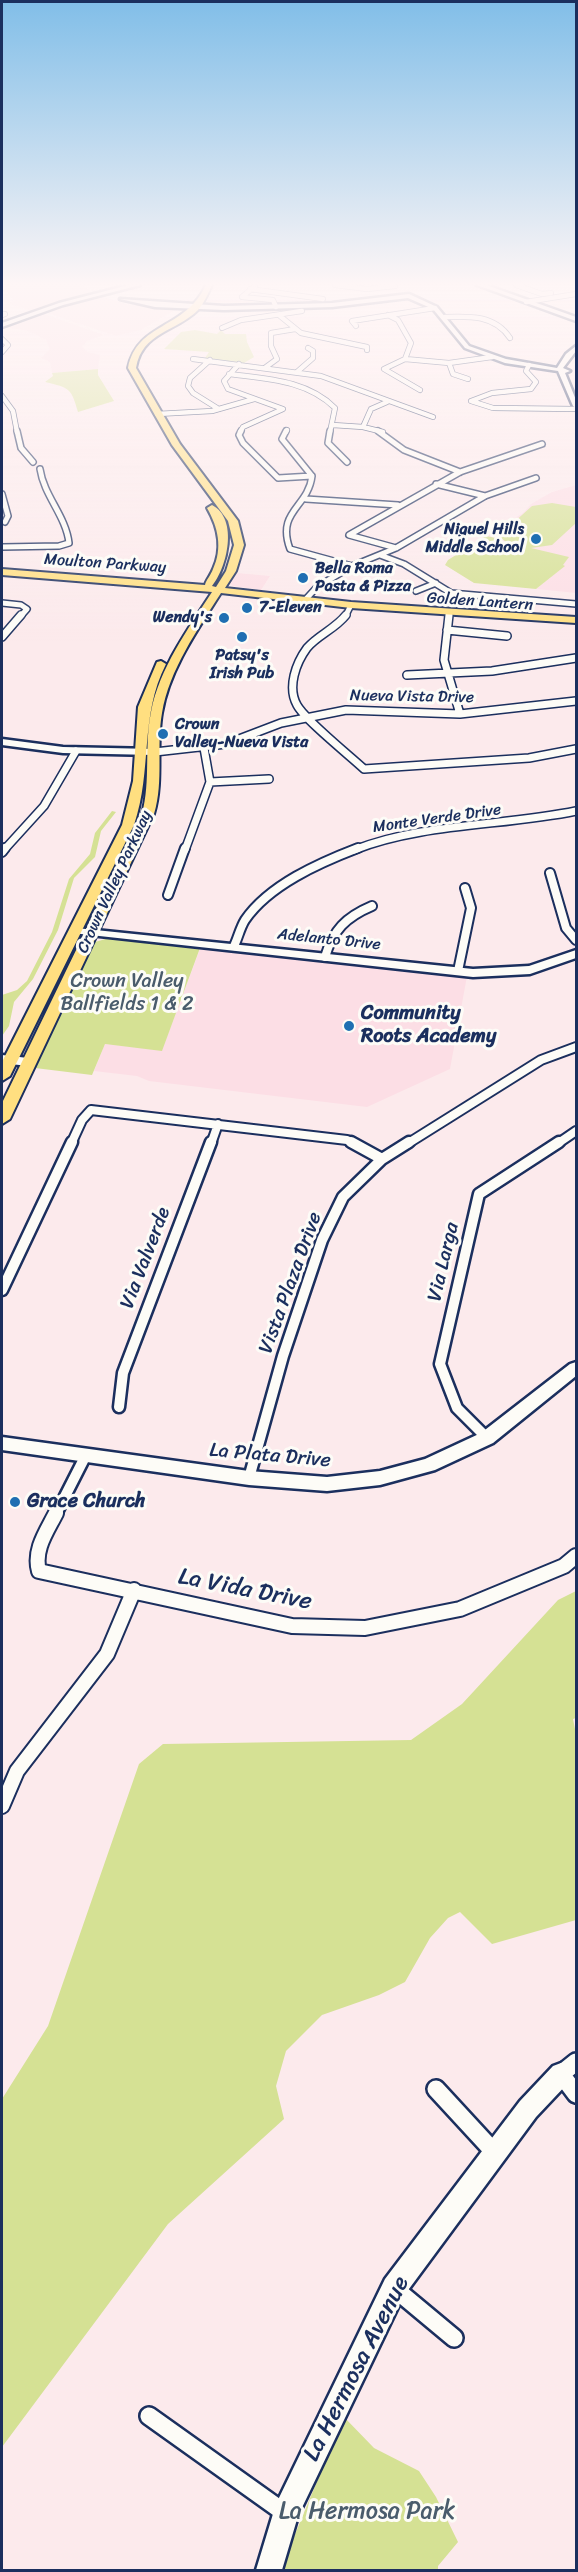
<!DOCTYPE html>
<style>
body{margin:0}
#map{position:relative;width:578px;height:2572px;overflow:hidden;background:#fceaec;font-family:Sriracha,sans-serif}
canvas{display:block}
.frame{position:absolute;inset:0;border:3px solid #1b2f5e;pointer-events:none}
</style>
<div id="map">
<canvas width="578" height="2572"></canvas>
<div class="frame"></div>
</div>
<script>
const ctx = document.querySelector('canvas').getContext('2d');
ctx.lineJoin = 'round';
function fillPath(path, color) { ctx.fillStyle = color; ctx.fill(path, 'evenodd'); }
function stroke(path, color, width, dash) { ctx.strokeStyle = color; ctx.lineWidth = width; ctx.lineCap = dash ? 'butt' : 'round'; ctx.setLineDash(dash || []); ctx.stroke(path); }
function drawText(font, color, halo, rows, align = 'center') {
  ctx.font = font + ' Sriracha,sans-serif'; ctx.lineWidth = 6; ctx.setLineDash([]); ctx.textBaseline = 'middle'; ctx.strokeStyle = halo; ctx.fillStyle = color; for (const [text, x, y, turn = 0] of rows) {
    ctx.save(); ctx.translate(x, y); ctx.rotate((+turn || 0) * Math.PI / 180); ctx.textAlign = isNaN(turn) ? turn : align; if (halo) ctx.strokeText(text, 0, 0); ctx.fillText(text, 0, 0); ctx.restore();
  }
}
fillPath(new Path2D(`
 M2,285H80L95,293L31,311L7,303L14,301Z
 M103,297L127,304L177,309L141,330L116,336L44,312Z
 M42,313L104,335L87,341L82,347L88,352L100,355L98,369L52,373L50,362L41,358L50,349L46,340L28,331L2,327Z
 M576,485V593L536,589L564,566L562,565L568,558L492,541L495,538L486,536L523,513L531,504L552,492Z
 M237,573L270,576L261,590L233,586L230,584Z
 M200,949L467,976L450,1069L367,1107L149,1081L137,1076L94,1071L105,1044L162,1050Z`), '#fcdee5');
fillPath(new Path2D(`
 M195,330L217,334L221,330L225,334H246L247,342L254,357L244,363L205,358L209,352L164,349L181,332Z
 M98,369V375L114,401L78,412C71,388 70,388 45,382L53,376L52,373Z
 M552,503L576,507V523L552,545L531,548L569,557L563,565L565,566L536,589L474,583L445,565L448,560L486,536L496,538L493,542L511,546L501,538L502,533L532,506Z
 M112,811L116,812L101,831L95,857L74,878L58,930L33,979L14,1002L9,1026L2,1036V995L17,990L27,981L52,932L69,879L90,854L95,833Z
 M109,938L200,948L162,1051L105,1044L92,1075L35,1068L95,942Z
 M576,1591V1718L573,1719L576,1734V1920L492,1944L460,1912L448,1918L430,1938L405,1982L379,1995L322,2015L286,2051L276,2086L284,2119L168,2224L2,2447V2099L48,2026L139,1764L163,1744L411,1740L462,1704L558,1600Z
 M344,2417L374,2448L419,2471L436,2497L458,2542L438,2566V2570H280Z`), '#d5e194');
const streetFar6 = new Path2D(`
 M335,285L367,289L395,286
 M516,285L542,294L551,293
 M255,286L242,297L273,300L276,307
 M250,289L323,299
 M526,302L576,294
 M2,315L5,314
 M388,315L398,320L411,343L405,359L384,369L420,390
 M280,316L301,333L367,347V350
 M445,317C470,316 495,315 510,338
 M356,326L352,321L435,308
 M222,328L241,320L302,311
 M2,339L8,345L2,352
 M193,359L321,376L433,417
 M405,359L449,363L492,357
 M210,360L190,378L188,386L193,393L217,408
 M449,363L453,374L468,379
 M239,364L224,381L228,389L283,409L243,427L240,432
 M266,367L277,359L271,346V333L295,329
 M297,372L313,358V351L308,348
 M229,374C267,379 307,380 335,408L330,432
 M2,396L13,411L17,432
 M471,401L493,408L576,409
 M471,401L492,393L531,389L536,382L526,371L529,365
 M157,414L212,411L254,399
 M333,425L363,427L383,432
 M363,427L371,409L387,402
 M286,432L287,430`);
const streetFar5 = new Path2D(`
 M17,431L21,448L33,462
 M241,431L239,435L243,443L278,478L312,476
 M286,431L282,439L312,476C308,508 276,511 290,549L352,566
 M330,431L328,443L347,462
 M378,431L404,450L460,472
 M436,484L485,496
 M2,494L8,516L5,522
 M306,499L398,505
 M2,547L59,546L69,543C66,516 44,496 40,469
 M396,548L349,535L460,472L542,444
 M380,555L404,564L451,593L576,604
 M416,591L436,583
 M306,599L317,587L352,566L396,548L485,496L536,478
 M2,603L21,605L27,609L20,617
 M345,617L351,605
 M449,617V614`);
const streetFar4 = new Path2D(`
 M346,615C335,629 318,635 307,648C296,663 287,687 297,705C305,720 349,755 364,769L529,758L576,749
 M449,615L444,660L460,714
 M447,630L507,636
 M2,637L21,615
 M407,675L492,671L576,658
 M155,752L226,744L281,723L346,710L460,714L576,701
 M210,782L269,779
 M4,850L44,806L76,751
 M185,850L210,782L204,748
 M354,850C422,823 504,826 576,811`);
const streetFar3 = new Path2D(`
 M2,852L5,848
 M550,873L566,928L576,940
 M168,895L185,848
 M234,946C238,938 240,928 245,920C269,885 319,863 358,848
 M325,957C333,930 346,917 372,906
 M458,971L471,908L465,888
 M71,1144L82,1120L91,1110L347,1140L354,1144
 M211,1144L218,1124
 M407,1144L541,1060L576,1047
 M557,1144L576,1131`);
const streetFar2 = new Path2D(`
 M351,1142L382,1159
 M2,1290L72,1142
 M119,1407L123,1373L211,1142
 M487,1438L457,1408L440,1364L479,1194L559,1142
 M249,1478L283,1356L322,1240L343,1197L382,1159L409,1142
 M56,1514L86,1455`);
const streetFar1 = new Path2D(`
 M56,1513C47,1531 33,1550 39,1571L292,1626L365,1628L460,1609L564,1566L576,1556
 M2,1806L17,1771L107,1654L134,1590`);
const street = new Path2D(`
 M576,2062L561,2074L576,2094
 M436,2089L495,2153
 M394,2288L454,2338
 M149,2416L285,2513`);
const secondary = new Path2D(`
 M129,285H140L63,305L2,327V323L59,303Z
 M477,285H486L576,317V321Z
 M409,294L437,307L469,346L506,359L557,368L566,354L576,346V351L563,368L570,371L565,373L576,400V408L573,406L558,371L505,363L465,348L433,309L408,298L332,307L224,310L155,307L120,299L224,306L332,303Z
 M2,739L63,747L154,749L159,752L154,755L63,753L2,745Z
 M76,928L473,969L529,966L576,950V958L530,974L473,977L72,933V929Z
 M2,1055L28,1058L34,1062L28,1066L2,1063Z
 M576,1362V1376L493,1443L435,1470L380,1485L327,1491L249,1485L2,1450V1437L249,1471L327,1477L380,1471L425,1459L481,1433L570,1364Z
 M561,2063L569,2066L572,2074L569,2082L536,2117L403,2297L298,2516L282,2570H256L276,2504L385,2279L520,2101L553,2066Z`);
const primary = new Path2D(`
 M206,285H212C208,294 204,303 198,310C176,332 142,332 136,368L180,444L238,521L244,545L236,571L225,588L351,602L576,617V623L351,608L221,593C198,629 169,670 162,713C156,747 164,780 154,814L10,1119L2,1124V1103L142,814C151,780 144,746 151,712C159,669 188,629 212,592L2,575V569L205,585C206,580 211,575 213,569C223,548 218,527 207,508L212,505C239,519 227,568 212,586L216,587L226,571L234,545L228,521L172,445L128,368C137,322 185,330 206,285Z
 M161,661L166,664C139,717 153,769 134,825L10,1076L2,1081V1062L122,825L133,781L138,707L157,662Z`);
stroke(streetFar6, '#1b2f5e', 6);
stroke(streetFar5, '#1b2f5e', 8);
stroke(streetFar4, '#1b2f5e', 10);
stroke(streetFar3, '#1b2f5e', 12);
stroke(streetFar2, '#1b2f5e', 15);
stroke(streetFar1, '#1b2f5e', 18);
stroke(street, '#1b2f5e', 22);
stroke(secondary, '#1b2f5e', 5);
stroke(primary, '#1b2f5e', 4);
stroke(streetFar6, '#fdfcf7', 4.5);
stroke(streetFar5, '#fdfcf7', 5);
stroke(streetFar4, '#fdfcf7', 7);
stroke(streetFar3, '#fdfcf7', 8);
stroke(streetFar2, '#fdfcf7', 10);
stroke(streetFar1, '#fdfcf7', 14);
stroke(street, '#fdfcf7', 17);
fillPath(secondary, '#fdfcf7');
fillPath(primary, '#ffdf80');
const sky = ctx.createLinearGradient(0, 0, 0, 646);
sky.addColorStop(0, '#81bee8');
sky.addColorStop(0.44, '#fef6f6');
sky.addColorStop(1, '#fef6f600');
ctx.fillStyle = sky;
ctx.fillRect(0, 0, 578, 646);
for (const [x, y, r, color] of [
 [536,539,6,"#1f6fb2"],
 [303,578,6,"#1f6fb2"],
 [247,608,6,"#1f6fb2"],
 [224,618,6,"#1f6fb2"],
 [242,637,6,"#1f6fb2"],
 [163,734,6,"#1f6fb2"],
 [349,1026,6,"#1f6fb2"],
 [15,1502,6,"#1f6fb2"]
]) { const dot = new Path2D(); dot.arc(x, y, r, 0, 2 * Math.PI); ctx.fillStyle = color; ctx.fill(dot); stroke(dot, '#fdfcf7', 2); }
drawText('bold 16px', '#1b2f5e', '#fdfcf7', [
 ["Niguel Hills",524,530,"right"],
 ["Middle School",524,548,"right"],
 ["Bella Roma",315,569],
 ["Pasta & Pizza",315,587],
 ["7-Eleven",259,608],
 ["Wendy's",212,618,"right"],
 ["Patsy's",242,656,"center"],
 ["Irish Pub",242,674,"center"],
 ["Crown",175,725],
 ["Valley-Nueva Vista",175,743]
], 'left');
drawText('16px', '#1b2f5e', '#fdfcf7', [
 ["Moulton Parkway",105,564,4],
 ["Golden Lantern",480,602,4],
 ["Nueva Vista Drive",412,697,1],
 ["Monte Verde Drive",437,819,-8],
 ["Crown Valley Parkway",115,882,-65],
 ["Adelanto Drive",329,940,6]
]);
drawText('20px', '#4a5c6c', '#fdfcf7', [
 ["Crown Valley",127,982],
 ["Ballfields 1 & 2",127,1005]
]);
drawText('bold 20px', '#1b2f5e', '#fdfcf7', [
 ["Community",361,1014],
 ["Roots Academy",361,1037],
 ["Grace Church",27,1502]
], 'left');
drawText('20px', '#1b2f5e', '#fdfcf7', [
 ["Via Valverde",146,1258,-69],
 ["Via Larga",444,1262,-77],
 ["Vista Plaza Drive",291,1283,-70],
 ["La Plata Drive",270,1456,5]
]);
drawText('24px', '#1b2f5e', '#fdfcf7', [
 ["La Vida Drive",245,1590,11],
 ["La Hermosa Avenue",357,2369,-63]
]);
drawText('24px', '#4a5c6c', '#fdfcf7', [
 ["La Hermosa Park",367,2512]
]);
</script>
